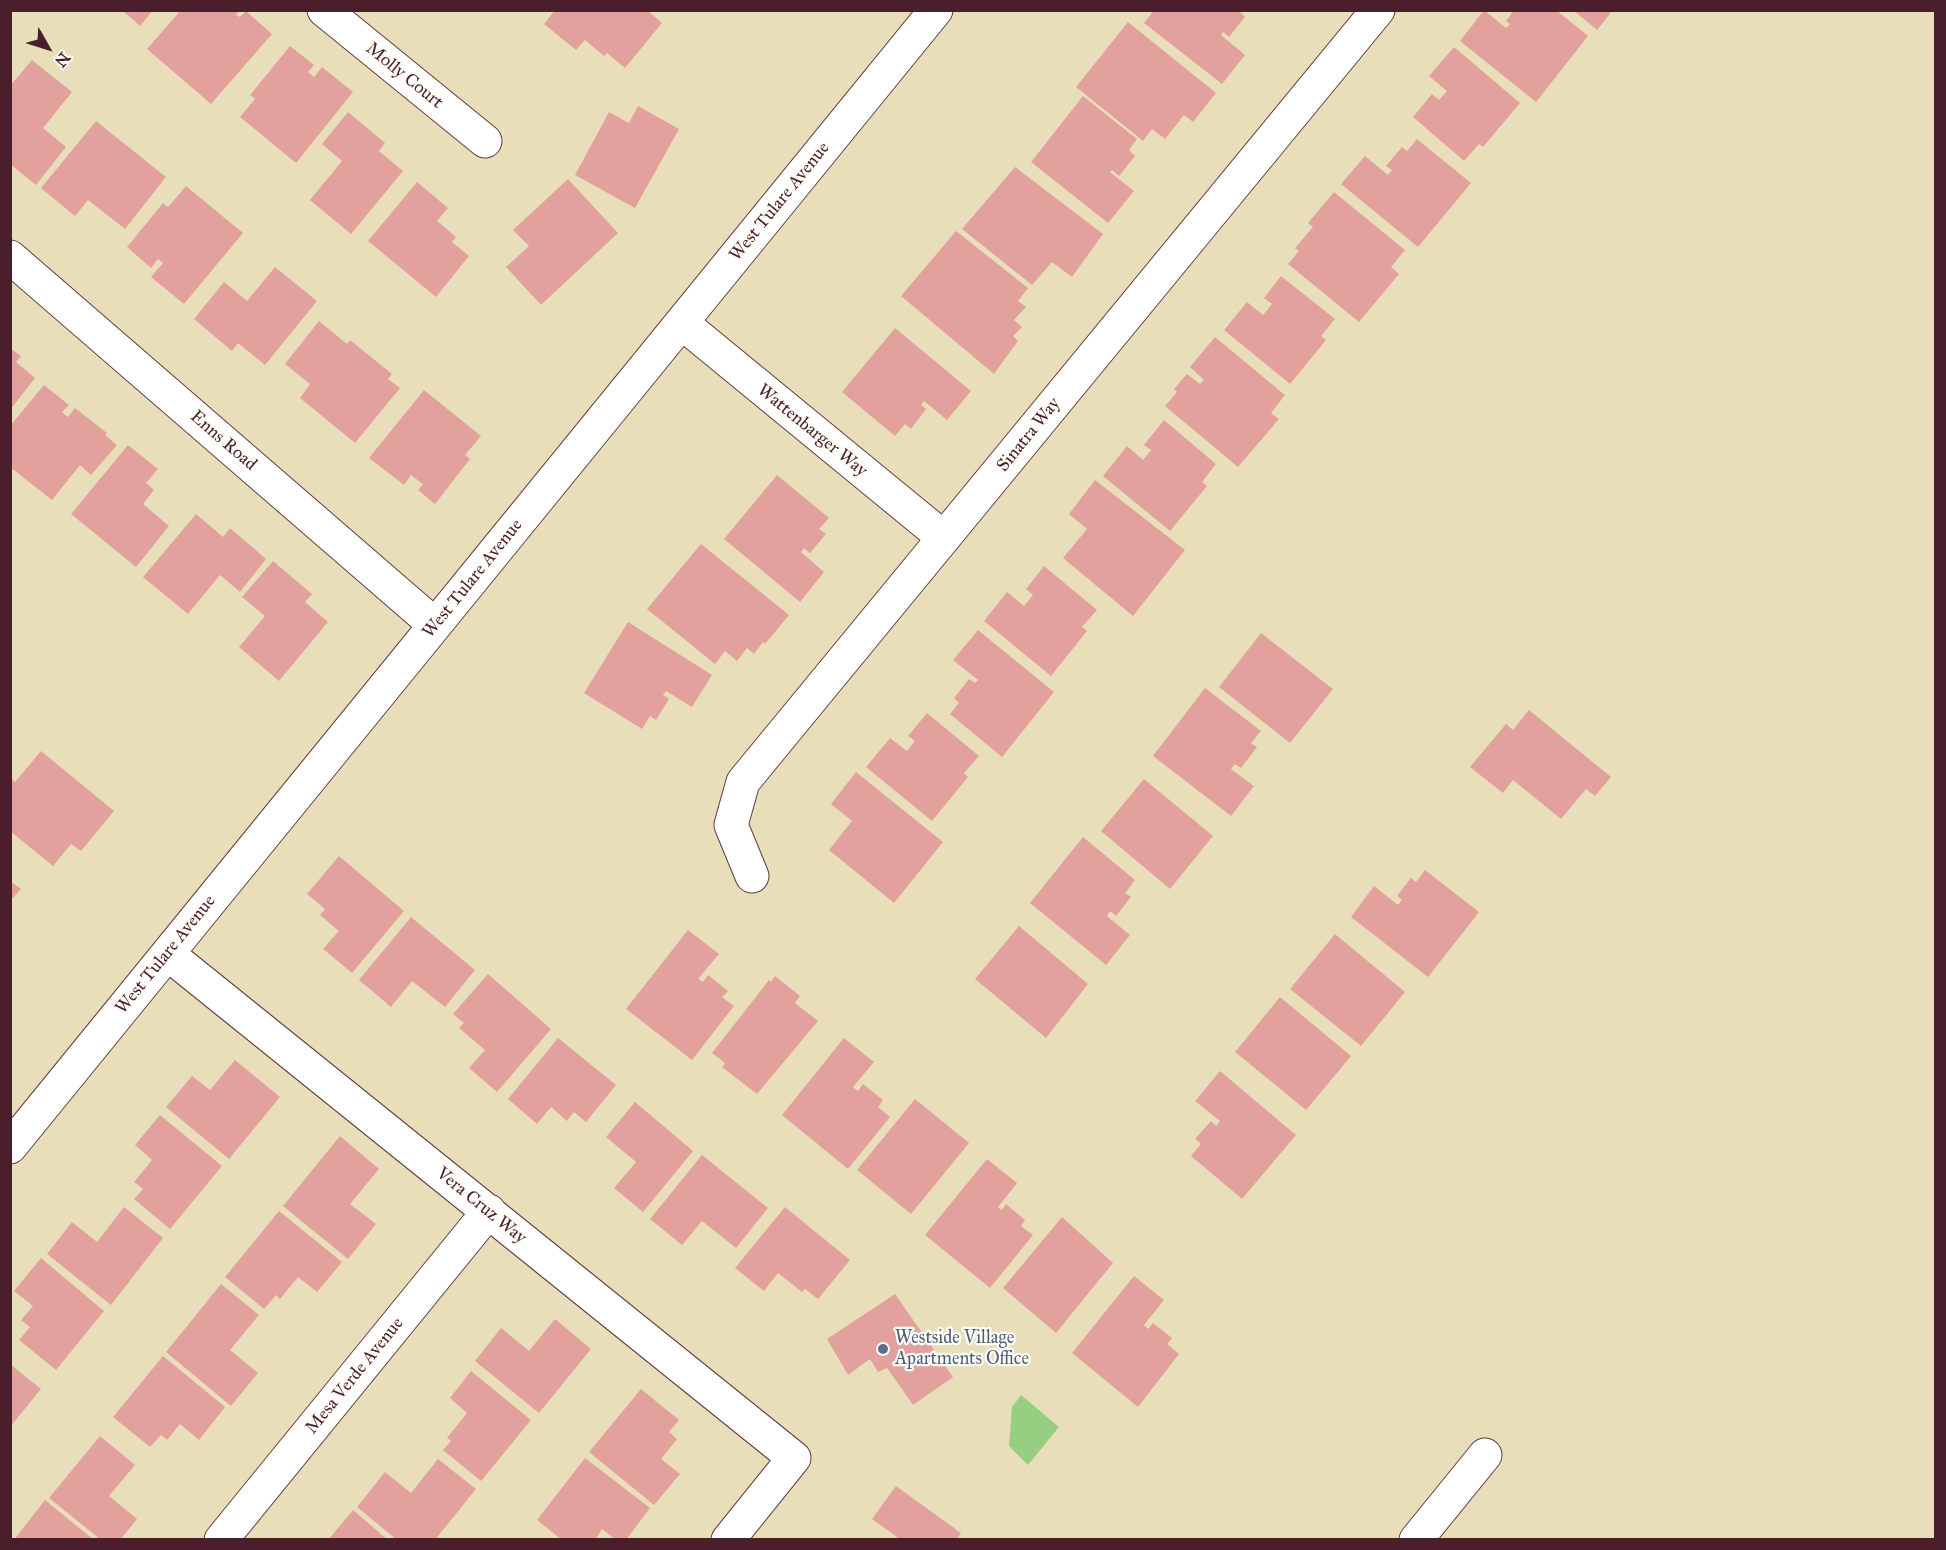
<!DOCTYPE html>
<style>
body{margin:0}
#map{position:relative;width:1946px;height:1550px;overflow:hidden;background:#e8dfba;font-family:"IM FELL Great Primer",serif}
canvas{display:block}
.frame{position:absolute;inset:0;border:12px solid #4a1f2b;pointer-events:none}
.north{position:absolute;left:18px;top:18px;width:60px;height:60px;-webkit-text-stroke:4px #fdfcf7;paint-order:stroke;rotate:129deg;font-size:16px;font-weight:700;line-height:24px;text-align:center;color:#4a1f2b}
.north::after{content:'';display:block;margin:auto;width:21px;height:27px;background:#4a1f2b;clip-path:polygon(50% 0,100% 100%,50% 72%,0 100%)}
</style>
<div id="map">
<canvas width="1946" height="1550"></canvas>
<div class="frame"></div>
<div class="north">N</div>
</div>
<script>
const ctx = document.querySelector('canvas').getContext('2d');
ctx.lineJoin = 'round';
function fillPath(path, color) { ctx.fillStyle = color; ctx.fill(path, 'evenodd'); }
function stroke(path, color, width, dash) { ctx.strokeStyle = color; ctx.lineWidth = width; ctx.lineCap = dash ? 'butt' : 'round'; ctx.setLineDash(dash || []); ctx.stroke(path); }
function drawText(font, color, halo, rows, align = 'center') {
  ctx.font = font + ' "IM FELL Great Primer",serif'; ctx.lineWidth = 4.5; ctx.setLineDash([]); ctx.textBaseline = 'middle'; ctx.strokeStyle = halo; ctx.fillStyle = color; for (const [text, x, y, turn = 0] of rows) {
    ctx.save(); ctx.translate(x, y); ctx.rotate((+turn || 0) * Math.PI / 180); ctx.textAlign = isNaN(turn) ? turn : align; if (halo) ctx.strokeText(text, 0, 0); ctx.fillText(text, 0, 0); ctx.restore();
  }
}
fillPath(new Path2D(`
 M1021,1395L1059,1427L1028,1465L1009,1446L1012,1407Z`), '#97cf82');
fillPath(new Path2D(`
 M122,10H153L140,26Z
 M181,10H240L236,15L240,17L246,11L272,34L211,104L147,49Z
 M555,10H647L662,23L625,68L607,53L604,56L585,40L576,50L544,24Z
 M1154,10H1241L1240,12L1245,17L1229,37L1223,32L1221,35L1245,55L1222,84L1144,23Z
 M1484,10L1506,28L1510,24L1506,21L1514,10H1556L1588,36L1536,102L1460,41Z
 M1573,10H1613L1597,30Z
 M1128,22L1216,93L1193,122L1184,115L1165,139L1152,129L1143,141L1076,87Z
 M290,46L314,65L308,72L314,77L322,67L353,92L296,163L240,117L255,99L250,95Z
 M1454,47L1520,103L1483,147L1479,144L1464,161L1413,117L1432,94L1439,100L1447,91L1429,76Z
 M32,60L72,92L43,128L66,147L36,185L10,164V86Z
 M1083,96L1137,139L1129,150L1135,156L1119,176L1112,170L1110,172L1134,191L1108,223L1031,162Z
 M638,106L679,129L635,208L575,175L609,112L629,123Z
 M348,112L385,143L379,151L403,171L351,234L310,200L342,161L322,144Z
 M96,121L166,177L125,229L88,200L75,216L41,188Z
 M1417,139L1471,183L1418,247L1341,184L1365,156L1388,175L1392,170L1386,166L1402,147L1407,151Z
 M1015,167L1103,234L1072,277L1052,262L1032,285L962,229Z
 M568,179L618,233L541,305L506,267L529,246L513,230Z
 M417,182L448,208L437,221L456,237L452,242L469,256L436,297L368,241Z
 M186,186L243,233L184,304L151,277L163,263L158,259L151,268L127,247L163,203L168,207Z
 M1334,192L1405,250L1391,267L1399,274L1359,322L1288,264L1299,251L1295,248L1313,227L1308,223Z
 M956,231L1028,288L1018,301L1026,307L1014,320L1022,327L1013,336L1018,341L994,374L901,296Z
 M275,267L317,301L265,365L238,343L232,351L194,319L224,282L247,301Z
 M1281,276L1335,319L1321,336L1326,340L1290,384L1224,330L1247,302L1263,315L1272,304L1264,298Z
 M319,321L347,344L350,340L392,374L388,379L400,388L355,443L300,398L310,384L285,364Z
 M895,328L971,391L947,420L924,401L921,405L926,409L911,429L905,424L895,436L842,392Z
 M1215,337L1285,395L1271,413L1279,419L1238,467L1165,406L1177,392L1174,389L1187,374L1200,384L1204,380L1190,367Z
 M10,348L21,356L16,362L35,378L10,410Z
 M44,385L69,405L62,412L68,417L75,408L107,433L105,435L117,445L91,475L80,465L52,500L10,467V426Z
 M424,390L481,436L465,455L470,459L435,504L418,490L423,484L411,475L404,485L369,458Z
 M1164,420L1216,464L1202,482L1207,486L1170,531L1103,476L1127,446L1143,460L1151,450L1144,445Z
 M128,445L158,469L146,483L154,490L143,504L169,526L136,567L71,514Z
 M777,475L829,518L819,529L826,534L810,553L804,548L801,552L824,572L800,602L724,539Z
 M1095,480L1185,550L1133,616L1063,558L1087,529L1069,514Z
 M196,514L223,537L230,528L266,559L240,592L220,575L188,614L143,577Z
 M701,544L789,615L765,644L763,642L754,654L747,648L737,661L725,651L715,664L647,609Z
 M273,561L312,594L305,602L328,622L279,681L239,647L265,616L242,597Z
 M1044,566L1097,610L1082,627L1087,631L1051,676L984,621L1007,592L1024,606L1033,595L1026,589Z
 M628,622L712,675L692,707L666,691L663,695L669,699L656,720L650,716L642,729L584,693Z
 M978,630L1054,692L1002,757L950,714L959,703L954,698L969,679L975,683L978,680L953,660Z
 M1261,633L1333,689L1290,743L1219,687Z
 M1205,688L1261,731L1251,743L1257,747L1241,768L1235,764L1231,769L1254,786L1231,816L1153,756Z
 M1529,710L1611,777L1595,796L1586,789L1561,819L1513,780L1503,793L1470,767L1506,724L1513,730Z
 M927,713L979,756L964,773L968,777L932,821L866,767L890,738L907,751L915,741L908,736Z
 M41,751L114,811L81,851L71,844L53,866L10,831V778L15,782Z
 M856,772L943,842L894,903L829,850L852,821L831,804Z
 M1144,779L1213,836L1170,889L1101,831Z
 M1083,837L1135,880L1125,893L1131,897L1116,916L1110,911L1107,916L1130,935L1106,965L1030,903Z
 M339,856L404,911L352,973L323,949L339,931L320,915L325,909L307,894Z
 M1425,870L1479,912L1428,977L1351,917L1374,886L1398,905L1402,900L1397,896L1411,878L1416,882Z
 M10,881L21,889L10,901Z
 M411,917L475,970L445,1007L412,981L391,1007L359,980Z
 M1019,926L1088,984L1046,1038L975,979Z
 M688,930L719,954L698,979L703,982L708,975L728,991L722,997L734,1006L692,1060L626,1009Z
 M1335,934L1405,992L1361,1046L1290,989Z
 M488,974L551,1029L497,1092L469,1068L485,1050L459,1028L464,1023L453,1014Z
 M775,976L800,996L795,1003L818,1021L757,1094L722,1067L725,1063L712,1053L769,980L771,982Z
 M1280,997L1351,1056L1306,1110L1235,1052Z
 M558,1038L616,1085L586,1122L574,1112L567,1121L551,1107L537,1124L508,1099Z
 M844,1038L874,1062L853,1087L858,1091L863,1084L883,1100L878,1107L890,1117L848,1169L782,1115Z
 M235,1060L280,1097L229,1159L166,1107L192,1076L210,1090Z
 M1220,1071L1296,1135L1242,1199L1191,1156L1201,1144L1195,1139L1211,1121L1216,1126L1220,1121L1195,1101Z
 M915,1099L969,1143L911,1214L857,1170Z
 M635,1102L693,1151L643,1212L614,1188L636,1162L606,1137Z
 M160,1115L222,1166L170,1229L134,1199L143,1189L134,1182L152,1160L135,1145Z
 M340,1136L379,1169L350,1204L376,1224L348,1259L283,1206Z
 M702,1155L768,1208L736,1248L702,1221L682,1245L650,1219Z
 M987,1159L1017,1183L998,1207L1002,1210L1006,1204L1025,1220L1021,1226L1033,1235L990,1288L925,1235Z
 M124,1207L163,1238L111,1305L47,1254L72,1222L97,1242Z
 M785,1207L850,1260L818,1299L805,1289L802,1292L778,1273L764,1291L735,1268Z
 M279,1211L342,1262L317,1292L298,1277L280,1299L276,1295L264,1309L225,1277Z
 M1062,1217L1113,1263L1056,1333L1003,1288Z
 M41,1258L104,1311L56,1370L19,1340L30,1327L21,1320L33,1306L14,1291Z
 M1134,1276L1164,1300L1144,1325L1148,1329L1153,1323L1172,1338L1167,1344L1179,1354L1138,1407L1072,1353Z
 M221,1284L259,1315L230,1350L258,1373L231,1406L166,1352Z
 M895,1294L953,1377L913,1405L887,1368L878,1372L870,1359L848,1375L827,1339Z
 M555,1319L591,1349L539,1413L475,1361L501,1328L529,1351Z
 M163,1356L225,1407L199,1440L180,1424L167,1440L161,1435L150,1447L113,1417Z
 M10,1364L41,1389L10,1427Z
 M471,1371L531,1420L481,1481L443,1450L451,1441L447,1438L467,1413L450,1398Z
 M641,1389L679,1420L669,1432L677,1439L661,1459L680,1474L654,1505L589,1452Z
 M100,1436L135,1465L109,1496L137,1519L120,1540H101L49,1498Z
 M585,1458L650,1508L626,1540H616L602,1529L595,1540L582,1538L581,1540H562L537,1520Z
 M438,1459L476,1489L435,1540H397L357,1507L385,1472L411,1493Z
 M896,1486L961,1533L956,1540H895L897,1537L872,1519Z
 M45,1500L94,1540H14Z
 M353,1510L388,1540H328Z`), '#e3a19e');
const minor = new Path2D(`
 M324,10L485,141
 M10,257L435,625
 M682,323L944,538
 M752,876L731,825L743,782L1378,10
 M168,954L794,1458L728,1540
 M10,1147L936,10
 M221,1540L489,1211
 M1416,1540L1485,1455`);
stroke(minor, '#623c40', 35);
stroke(minor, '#fff', 33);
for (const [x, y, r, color] of [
 [883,1349,6,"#5c6f8a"]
]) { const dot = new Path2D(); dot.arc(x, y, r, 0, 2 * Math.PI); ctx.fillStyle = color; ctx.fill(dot); stroke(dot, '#fdfcf7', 2); }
drawText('18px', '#4a1f2b', '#fdfcf7', [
 ["Molly Court",404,76,39],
 ["West Tulare Avenue",780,202,-51],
 ["Wattenbarger Way",812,431,39],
 ["Sinatra Way",1029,435,-51],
 ["Enns Road",223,441,41],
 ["West Tulare Avenue",473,579,-51],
 ["West Tulare Avenue",166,955,-51],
 ["Vera Cruz Way",481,1206,39],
 ["Mesa Verde Avenue",355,1376,-51]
]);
drawText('18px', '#4e5e75', '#fdfcf7', [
 ["Westside Village",895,1339],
 ["Apartments Office",895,1360]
], 'left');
</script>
